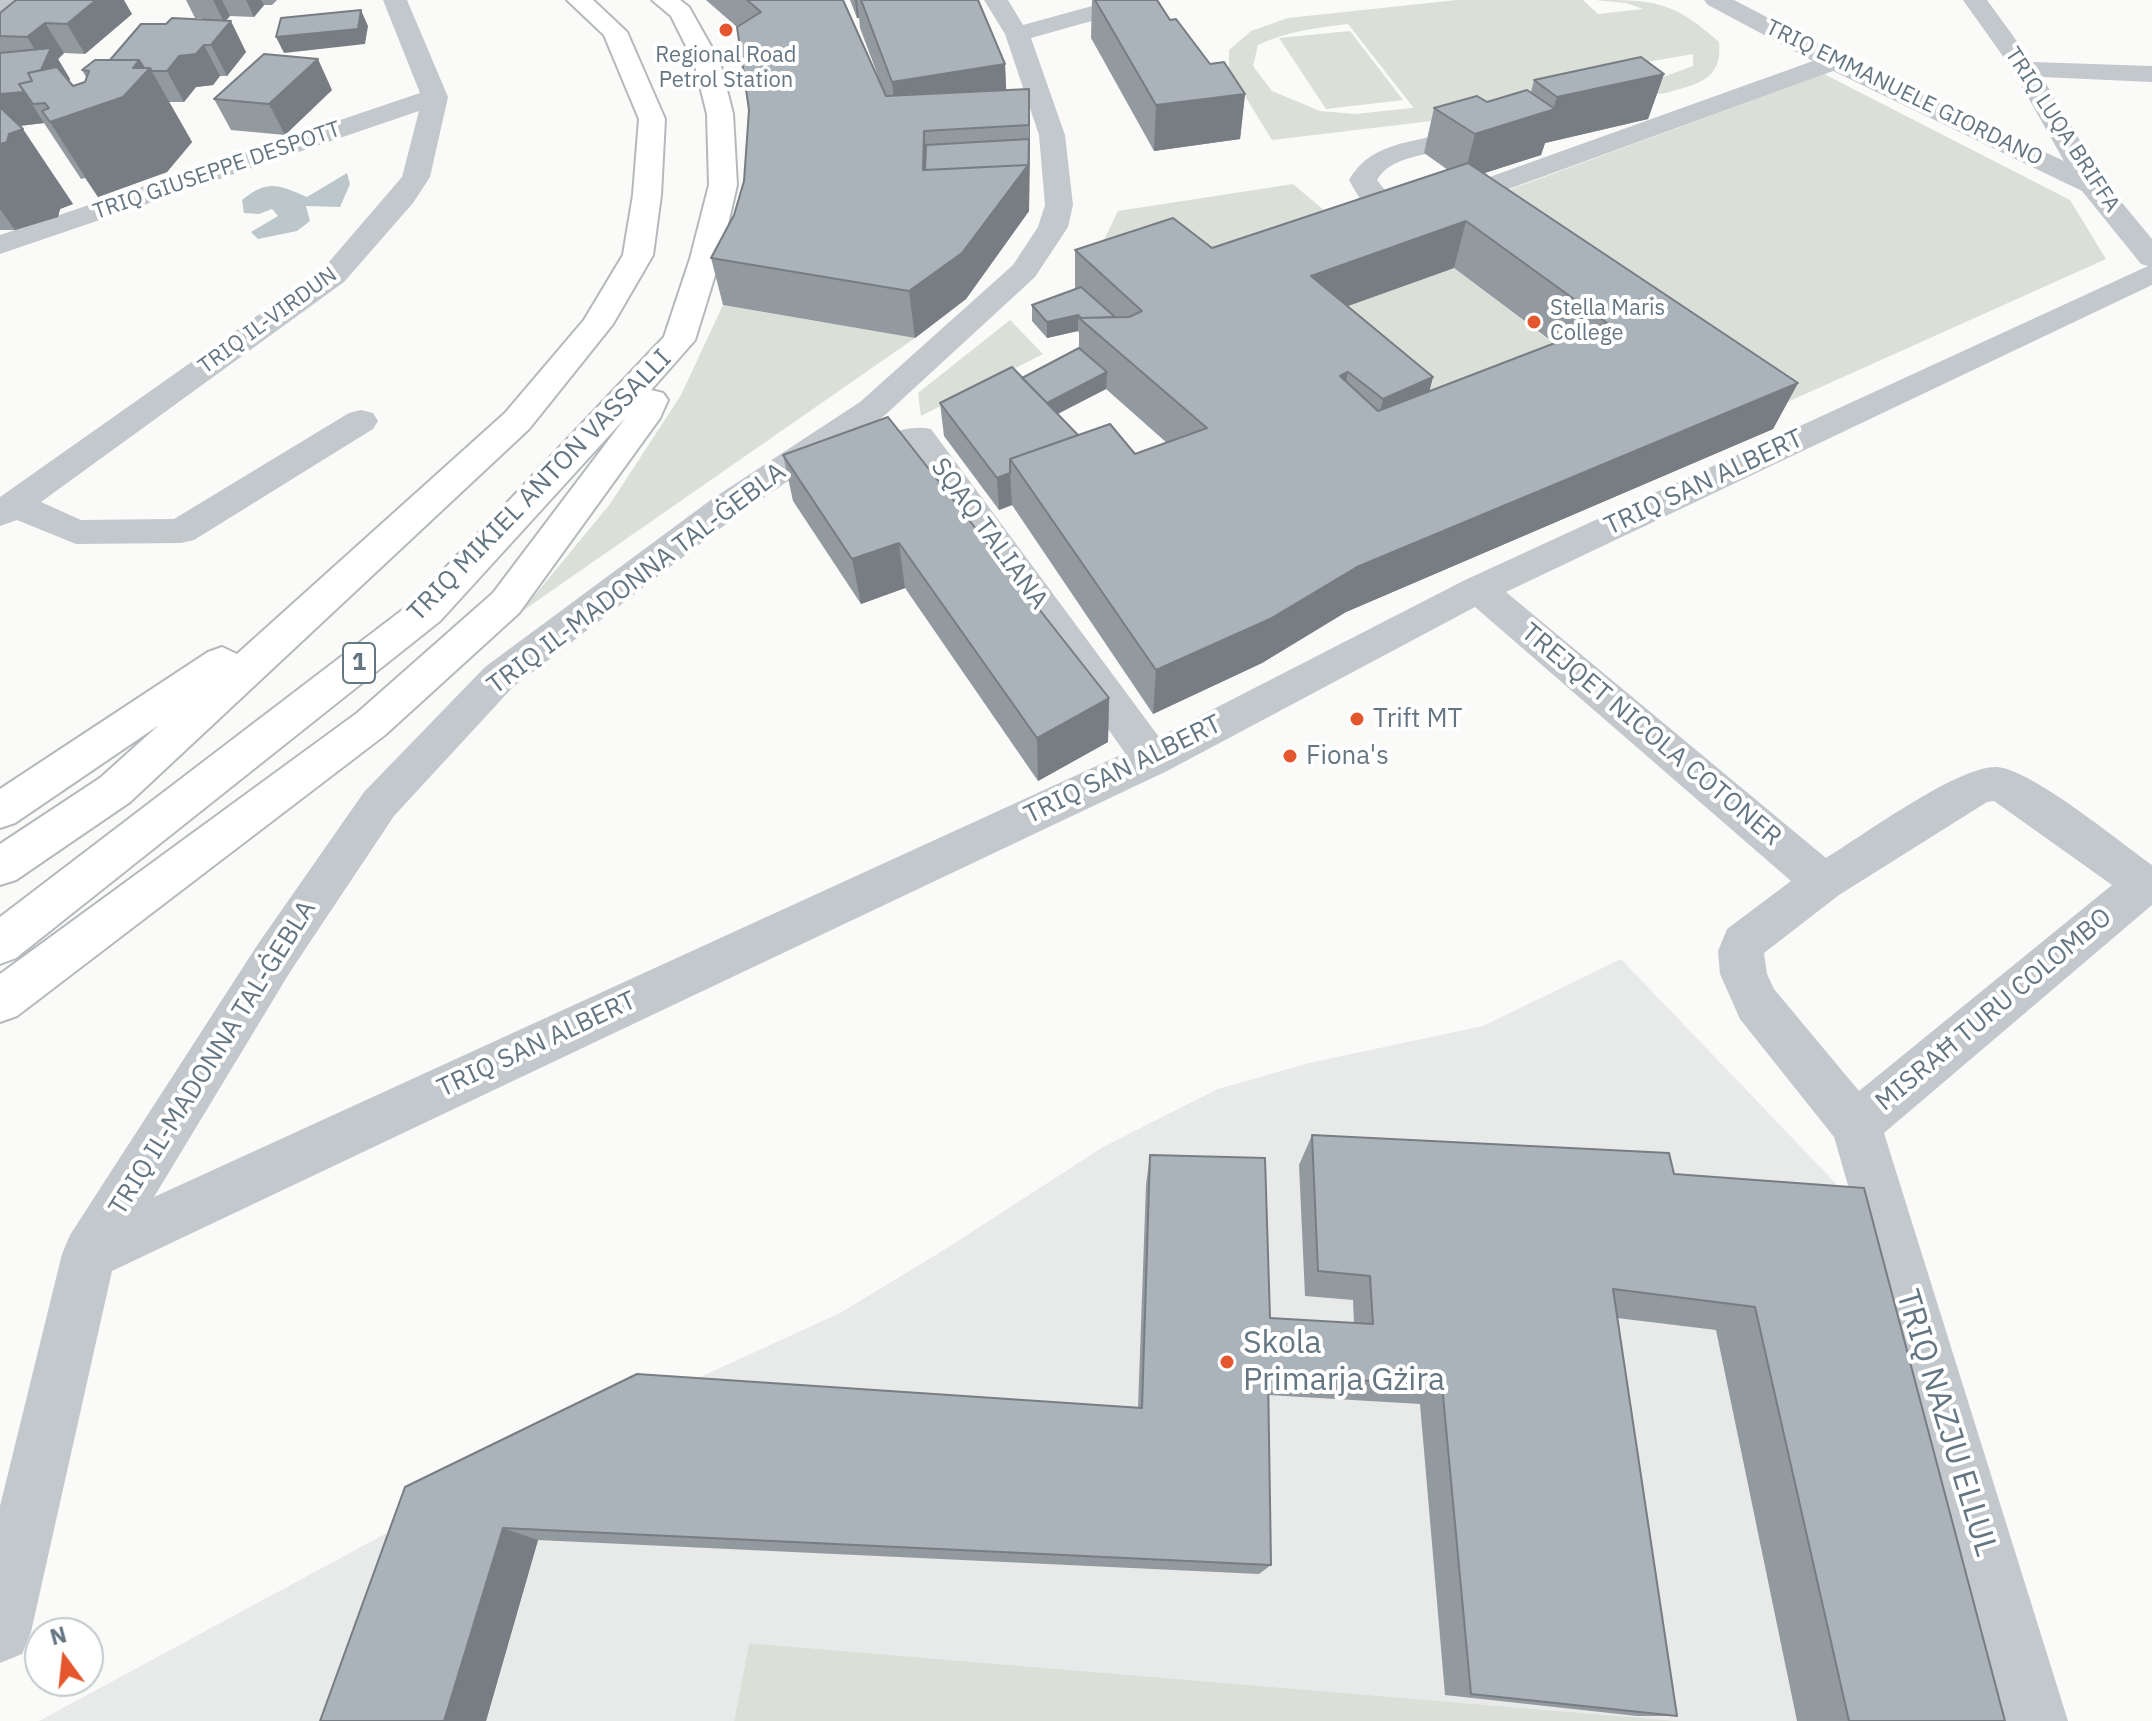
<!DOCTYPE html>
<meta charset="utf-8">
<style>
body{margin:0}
#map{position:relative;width:2152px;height:1721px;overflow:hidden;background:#fafaf8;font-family:"IBM Plex Sans",sans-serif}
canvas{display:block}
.north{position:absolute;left:24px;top:1617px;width:80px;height:80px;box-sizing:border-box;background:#fff;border:2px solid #c1c8cd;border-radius:50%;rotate:345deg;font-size:22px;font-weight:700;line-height:32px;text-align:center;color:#657683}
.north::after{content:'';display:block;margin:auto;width:28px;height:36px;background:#e4572e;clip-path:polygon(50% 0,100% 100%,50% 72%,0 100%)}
</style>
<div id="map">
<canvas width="2152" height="1721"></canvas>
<div class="north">N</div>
</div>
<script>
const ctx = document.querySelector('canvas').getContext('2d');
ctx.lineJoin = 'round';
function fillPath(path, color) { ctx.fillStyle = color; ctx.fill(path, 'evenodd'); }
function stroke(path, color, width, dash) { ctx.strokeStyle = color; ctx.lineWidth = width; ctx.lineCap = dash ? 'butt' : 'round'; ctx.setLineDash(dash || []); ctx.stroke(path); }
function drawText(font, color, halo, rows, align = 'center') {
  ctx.font = font + ' "IBM Plex Sans",sans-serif'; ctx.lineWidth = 8; ctx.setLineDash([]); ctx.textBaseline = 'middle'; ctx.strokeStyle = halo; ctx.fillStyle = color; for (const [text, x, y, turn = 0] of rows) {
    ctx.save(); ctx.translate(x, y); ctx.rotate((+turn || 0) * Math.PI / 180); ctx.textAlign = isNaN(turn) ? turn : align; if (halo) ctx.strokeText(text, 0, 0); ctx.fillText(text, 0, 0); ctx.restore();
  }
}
fillPath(new Path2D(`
 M1621,959L1845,1193L1976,1721H1678L749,1643L734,1721H39L446,1501L663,1394L840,1313L944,1250L1103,1147L1218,1089L1309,1063L1483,1026Z`), '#e8e9e9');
fillPath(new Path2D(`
 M1457,0H1583L1598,14L1643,9L1626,3L1595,0C1655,0 1673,1 1719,42C1723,81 1696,84 1666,93L1272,140L1229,70V50L1251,31L1288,18ZM1348,24L1413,107L1412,108L1355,114L1320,111L1272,91L1253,66L1258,45C1287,31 1316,28 1348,24ZM1693,54V66L1663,77L1647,62Z
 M1350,31L1403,100L1326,109L1279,38Z
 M1824,74L2070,200L2106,259L1754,417L1457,209Z
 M1293,184L1338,222L1185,267L1104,240L1118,211Z
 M1454,268L1589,370L1431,434L1303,322Z
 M723,305L915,338L521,612L610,504L681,395Z
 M1010,320L1043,354L921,416L918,393Z
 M749,1643L1678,1721H734Z`), '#dadfd7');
fillPath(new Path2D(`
 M347,173L350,184L340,207L306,206L310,221L297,231L258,239L251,232L278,216L272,209L259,214L244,213L242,200C268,179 278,185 307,197Z`), '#bbc7cb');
const highway = new Path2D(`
 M567,0H593L627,32L665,119L661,195L653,255L613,324L529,429L130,802L16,880L0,885V844L100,778L159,725L15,823L0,828V789L208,652L222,647L237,654L505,413L584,320L623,255L633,195L639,119L604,35Z
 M652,0H680L689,7L720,62L733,114L737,185L720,259L695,340L651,390L663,393L668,400L660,418L519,613L385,735L17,1016L0,1022V974L357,713L493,593L626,417L440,621L16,958L0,964V917L414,601L664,337L690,259L709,185L707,114L694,62L671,16Z`);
stroke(highway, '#b4b9bd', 4);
fillPath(new Path2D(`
 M0,0H43L39,5L0,14Z
 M383,0H407L448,97L430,177L413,203L344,282L41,502L81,520L174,519L349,413L361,410L373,413L378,421L373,429L194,540L181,543L76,544L17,520L0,526V497L322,270L402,177L419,111L0,254V235L420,93Z
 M984,0H1008L1023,25L1114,0H1153L1149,5L1031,38L1065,135L1073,205L1068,227L1035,277L884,416L738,515L513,687L394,816L290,972L154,1197L1125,753L912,452L851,473L839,470L834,462L839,454C865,444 903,422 931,429L1159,737L1465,580L2148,266L2141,264L2082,191L1833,71L1451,210L1441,213L1431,210L1427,204L1431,198L1813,61L1708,5L1704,0H1734L1843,57L2064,161L2012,69L1963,0H1987L2032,62L2152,66V82L2042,77L2104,181L2152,239V285L1506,592L1826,858C1862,836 1959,765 1997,767C2031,769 2121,843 2152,865V905L1884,1133L2068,1721H2004L1834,1137L1740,1019L1720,974L1718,951L1727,929L1791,881L1475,607L1167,771L112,1271L31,1632L22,1654L0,1663V1506L62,1254L70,1235L258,944L364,792L485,667L712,499L860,402L1013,265L1038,227L1045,205L1039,135L1005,34ZM1994,801L2112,885L1859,1091L1774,989L1767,974L1764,953L1839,895L1987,802Z
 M1439,135L1449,137L1453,143L1449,149C1425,155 1390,157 1377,180L1409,220L1405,226C1378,233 1361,201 1349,180C1368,146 1404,143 1439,135Z`), '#c3c8cc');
fillPath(highway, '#fff');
fillPath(new Path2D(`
 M186,0H277L272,5H264L254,17L230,16L226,21L246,52L227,76H220L213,85L196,87L184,102H169L192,142L167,172L98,197L85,178L81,179L44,123L20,126L73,204L60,209L58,217L15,230H0V13L132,14L85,54L64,53L58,59L70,79L69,81L73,86L85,82L86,77L82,70L110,60L166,24L202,19L201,18H195Z
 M706,0H843L884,92L860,28L859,18H857L850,0H978L1005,64L1006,90L1029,89L1030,134L1029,211L966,299L915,338L723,305L711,258L734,215L744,181L749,110L738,28Z
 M1092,0H1157L1170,20L1210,64L1245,94L1240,139L1154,151L1091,38Z
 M1664,74L1648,119L1545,143L1541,155L1484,173L1798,383L1773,429L1346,612L1262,663L1153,714L1012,505L999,510L944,436L940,403L1022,378L1079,348V333L1078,331L1047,338L1032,321V305L1075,289V250L1212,248L1448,170L1424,153L1434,108L1487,102L1531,92L1534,80ZM1454,268L1554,343L1429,391L1433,377L1348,306ZM1106,389L1167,443L1135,454L1078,435L1058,414Z
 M332,90L285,135L231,130L214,99Z
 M783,455L1109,698L1108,742L1038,781L905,588L861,604L793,501Z
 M1312,1135L1674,1174L2005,1721H1797L1716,1330L1617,1318L1677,1716H1637L1445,1695L1420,1404L1268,1395L1271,1565L1259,1574L538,1540L486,1721H320L405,1487L1138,1408L1146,1185L1150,1155L1270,1318L1354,1323L1353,1300L1305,1296L1299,1165Z`), '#929a9f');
fillPath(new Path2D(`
 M96,0H124L132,14L85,54L67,24Z
 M213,0H222L230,16L224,22Z
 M246,0H261L264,5L254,17Z
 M855,0H857L859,18H857Z
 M361,10L368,26L365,44L284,53L276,37Z
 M231,21L246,52L227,76L211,45Z
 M45,23L64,53L58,59L70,79L55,118L45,103L24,92L44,64L27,37Z
 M204,45L220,76L213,85L196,87L184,102L167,71L179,56Z
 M318,59L332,90L285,135L269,104Z
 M139,60L150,68L192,142L167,172L98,197L50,122L133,68Z
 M1005,64L1007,109L897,127L892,82Z
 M1664,74L1648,119L1545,143L1541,155L1463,180L1475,134L1553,109L1557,97Z
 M1029,89L1030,134L1029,211L966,299L915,338L909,291L1029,139Z
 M24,92L44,123L0,128V94Z
 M1245,94L1240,139L1154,151L1156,105Z
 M23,129L73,204L60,209L58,217L15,230L0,209V144L9,134Z
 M924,131L929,177L923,170Z
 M1466,221L1454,268L1303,322L1311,276Z
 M1078,315V331L1047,338V322Z
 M1107,372L1106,389L1037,424V408Z
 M1348,372L1338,418L1340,376Z
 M1433,377L1421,424L1372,446L1383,399Z
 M1798,383L1773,429L1346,612L1262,663L1153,714L1156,670L1357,567Z
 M1010,473L1012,505L999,510L997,478Z
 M899,543L905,588L861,604L852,559Z
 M1109,698L1108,742L1038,781L1037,738Z
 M503,1528L538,1540L486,1721H444Z`), '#777d82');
const building = new Path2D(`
 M16,0H96L67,24L45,23L27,37L0,36V13Z
 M747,0H843L886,96L1029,89V125L924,131L923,170L1028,165L962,253L909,291L711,258L734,215L744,181L749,110L737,27L761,12Z
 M861,0H978L1005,64L892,82Z
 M1095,0H1157L1170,20L1176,19L1210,64L1224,62L1245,94L1156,105Z
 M361,10L358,29L276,37L281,18Z
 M172,18L231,21L211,45H204L196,54L179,56L167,71H152L150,68H144L139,60H110L141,24H166Z
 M51,48L41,70L28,73L32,81L19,84L24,92L0,94V53Z
 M264,54L318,59L269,104L214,99Z
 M1641,57L1664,74L1557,97L1534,80Z
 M95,60H139L133,68H150L123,97L50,122L42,111L49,108L45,103L33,104L19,84L32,81L28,73L57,67L73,86L85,82L89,71L82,70Z
 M1527,90L1555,109L1475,134L1434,108L1477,96L1487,102Z
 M0,107L23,129L9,134L7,142L0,144Z
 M1029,139L1028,179V165L925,170L926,145Z
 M1468,163L1798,383L1357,567L1270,619L1156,670L1010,459L1110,424L1135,454L1207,428L1079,318L1129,317L1142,311L1075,250L1173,218L1212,248ZM1466,221L1607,323L1378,411L1340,376L1348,372L1383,399L1433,377L1311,276Z
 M1081,287L1115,317L1081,318L1078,315L1047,322L1032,305Z
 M1079,348L1107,372L1047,403L1022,378Z
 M1012,367L1078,435L1010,459V473L997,478L940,403Z
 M888,417L1109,698L1037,738L899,543L852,559L783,455Z
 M1312,1135L1669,1153L1674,1174L1864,1188L2005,1721H1849L1755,1307L1613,1289L1677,1716L1471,1694L1442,1385L1268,1375L1271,1565L503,1528L444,1721H320L405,1487L637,1374L1142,1408L1150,1155L1265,1158L1270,1318L1373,1324L1370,1276L1318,1271Z`);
fillPath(building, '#aab3b9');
stroke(building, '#777d82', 2);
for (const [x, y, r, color] of [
 [726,30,8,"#e4572e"],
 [1534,322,8,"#e4572e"],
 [1357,719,8,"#e4572e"],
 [1290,756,8,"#e4572e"],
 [1227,1362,8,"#e4572e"]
]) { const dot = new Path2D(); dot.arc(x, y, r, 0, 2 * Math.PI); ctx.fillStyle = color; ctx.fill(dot); stroke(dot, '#fff', 3); }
drawText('22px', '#657683', '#fff', [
 ["Regional Road",726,56],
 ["Petrol Station",726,81],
 ["Stella Maris",1550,309,"left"],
 ["College",1550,334,"left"]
]);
drawText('22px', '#657683', '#fff', [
 ["TRIQ EMMANUELE GIORDANO",1904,93,26],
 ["TRIQ LUQA BRIFFA",2062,130,57],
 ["TRIQ GIUSEPPE DESPOTT",217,171,-19],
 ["TRIQ IL-VIRDUN",268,321,-36]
]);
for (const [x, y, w] of [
 [359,663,32]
]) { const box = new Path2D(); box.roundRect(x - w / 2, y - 20, w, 40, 6); ctx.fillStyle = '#fff'; ctx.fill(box); stroke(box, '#657683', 2); }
drawText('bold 24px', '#657683', null, [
 ["1",359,663]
]);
drawText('26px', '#657683', '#fff', [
 ["TRIQ SAN ALBERT",1704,483,-25],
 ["TRIQ MIKIEL ANTON VASSALLI",540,486,-46],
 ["SQAQ TALIANA",989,534,54],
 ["TRIQ IL-MADONNA TAL-ĠEBLA",637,579,-37],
 ["TREJQET NICOLA COTONER",1651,735,40],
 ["TRIQ SAN ALBERT",1123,770,-26],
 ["MISRAĦ TURU COLOMBO",1994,1010,-40],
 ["TRIQ SAN ALBERT",537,1045,-25],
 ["TRIQ IL-MADONNA TAL-ĠEBLA",213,1058,-58]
]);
drawText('26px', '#657683', '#fff', [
 ["Trift MT",1373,719],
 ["Fiona's",1306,756]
], 'left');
drawText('32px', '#657683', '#fff', [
 ["Skola",1243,1344],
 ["Primarja Gżira",1243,1381]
], 'left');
drawText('32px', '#657683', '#fff', [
 ["TRIQ NAZJU ELLUL",1946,1423,73]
]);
</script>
